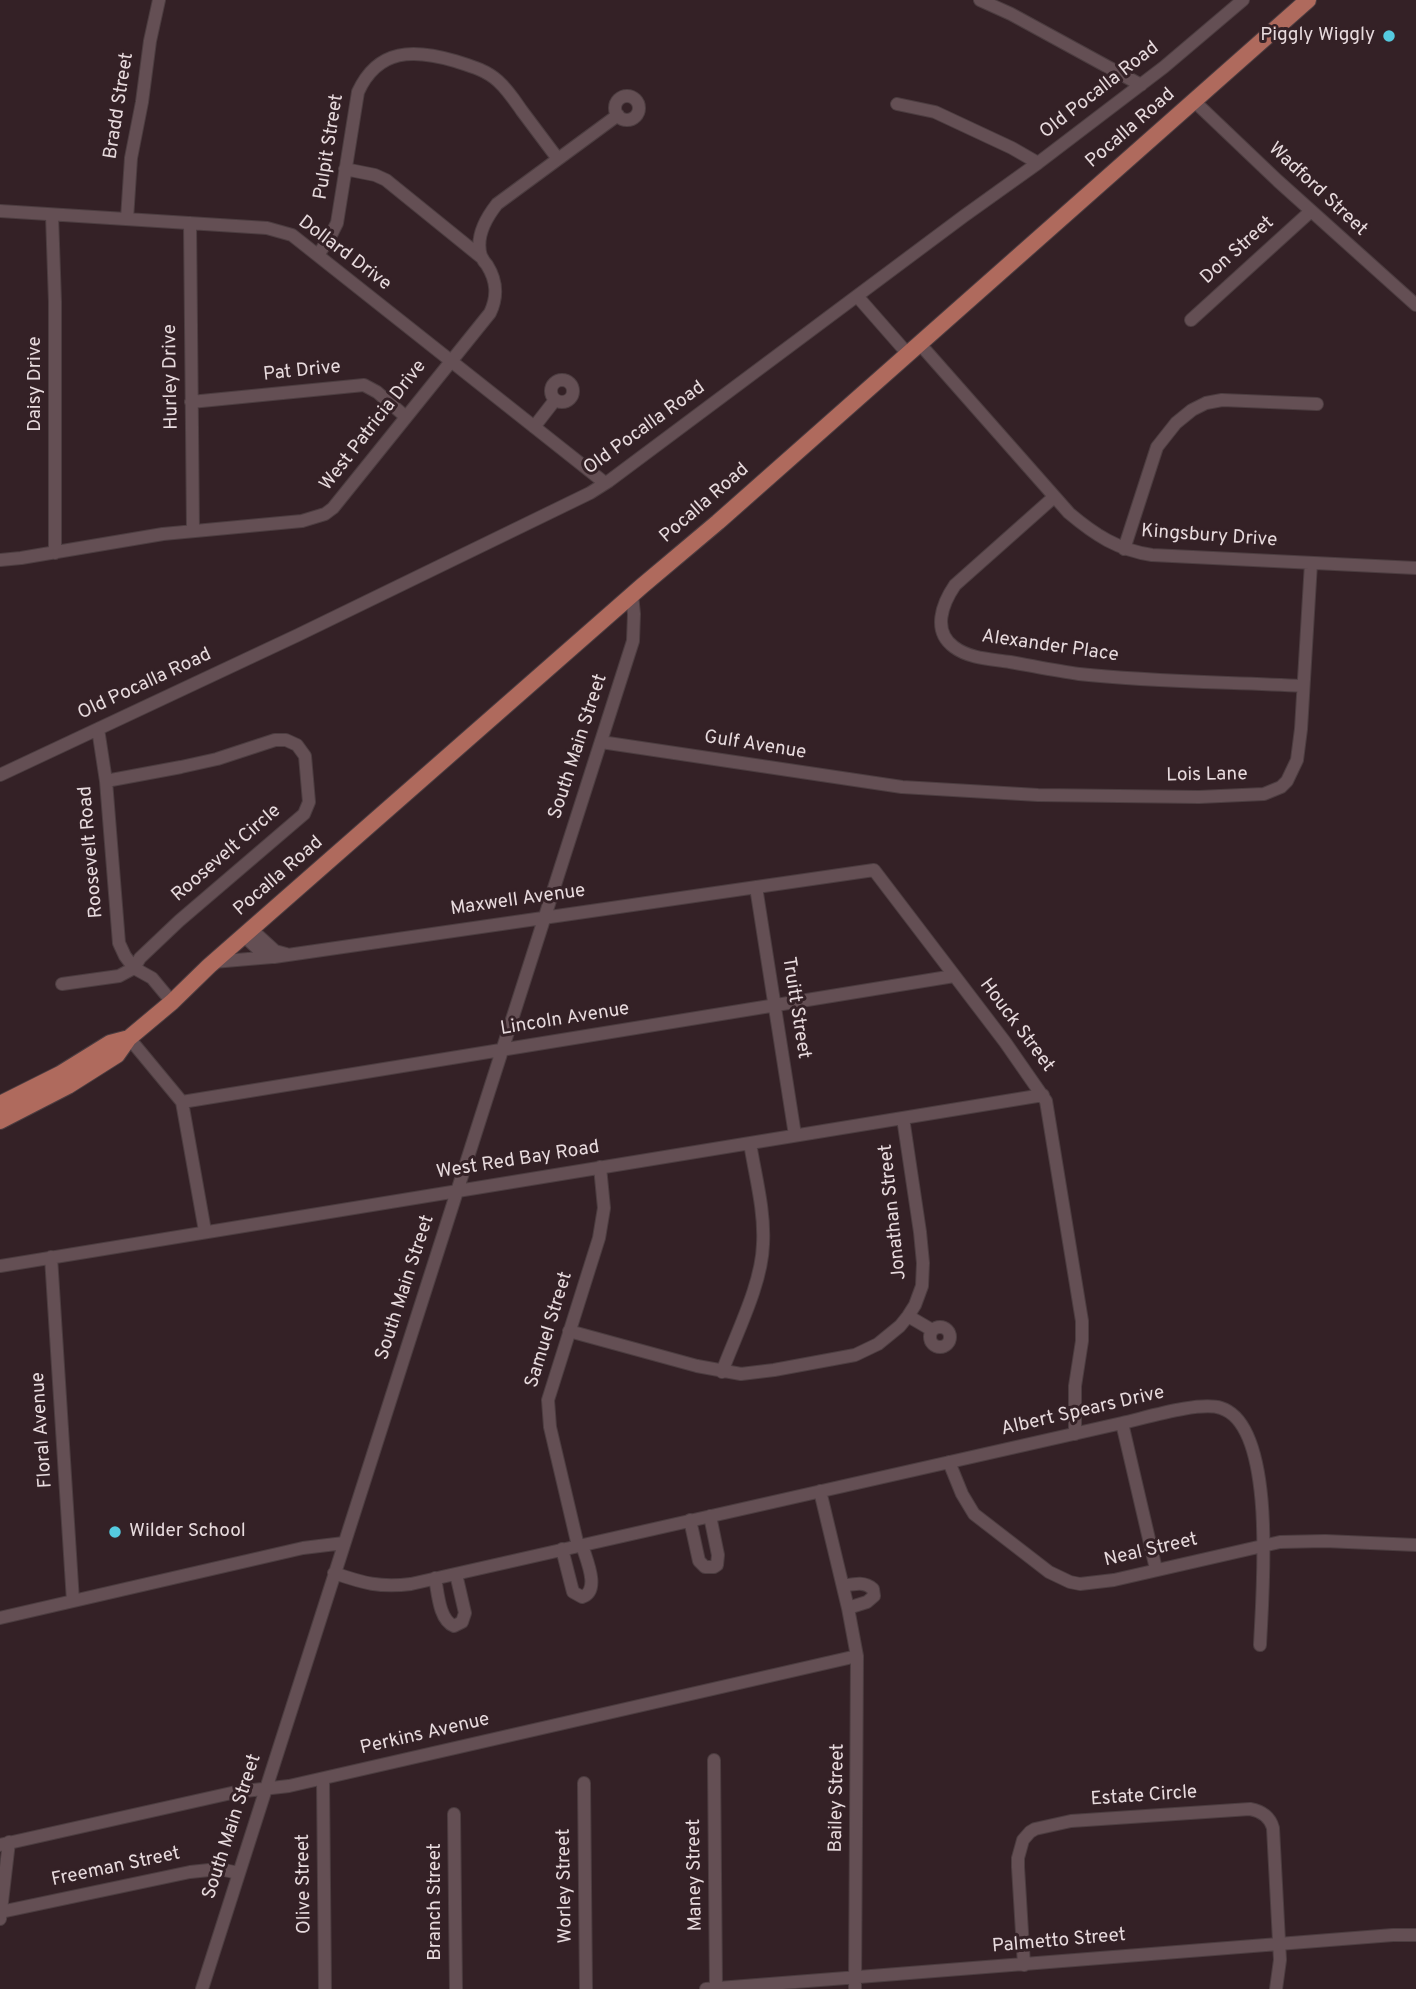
<!DOCTYPE html>
<style>
body{margin:0}
canvas{display:block;background:#342126}
</style>
<canvas width="1416" height="1989"></canvas>
<script>
const ctx = document.querySelector('canvas').getContext('2d');
ctx.lineJoin = 'round';
function stroke(path, color, width, dash) { ctx.strokeStyle = color; ctx.lineWidth = width; ctx.lineCap = dash ? 'butt' : 'round'; ctx.setLineDash(dash || []); ctx.stroke(path); }
function drawText(font, color, halo, rows, align = 'center') {
  ctx.font = font + ' Overpass,sans-serif'; ctx.lineWidth = 6; ctx.setLineDash([]); ctx.textBaseline = 'middle'; ctx.strokeStyle = halo; ctx.fillStyle = color; for (const [text, x, y, turn = 0] of rows) {
    ctx.save(); ctx.translate(x, y); ctx.rotate((+turn || 0) * Math.PI / 180); ctx.textAlign = isNaN(turn) ? turn : align; if (halo) ctx.strokeText(text, 0, 0); ctx.fillText(text, 0, 0); ctx.restore();
  }
}
const minor = new Path2D(`
 M980,0L1011,14L1141,85
 M615 108a12 12 0 1 1 24 0a12 12 0 1 1-24 0Z
 M1194,101L1278,181L1416,305
 M897,104L935,112L1012,148L1038,163
 M345,169L375,175L386,180L481,257
 M0,211L267,228L292,235L605,483
 M52,215L55,302V553
 M127,219L131,158L142,102L150,41L159,0
 M190,223L193,531
 M318,255L330,237L337,223L358,92C378,48 414,49 455,61C471,66 486,70 498,81C508,90 515,101 522,111C534,127 546,143 558,159
 M857,296L907,353
 M1191,320L1311,211
 M919,343L1069,513C1095,535 1118,550 1152,555L1416,568
 M551 391a11 11 0 1 1 22 0a11 11 0 1 1-22 0Z
 M191,402L364,385L377,392L406,417
 M534,427L555,400
 M1054,497L955,585C942,604 932,631 954,647C970,659 992,659 1010,662C1033,666 1056,671 1079,674C1152,682 1229,682 1303,686
 M1124,549L1157,447L1176,423L1192,410L1206,403L1222,400L1317,404
 M0,560L21,558L163,534L302,521L325,514L333,508L490,313C498,296 497,281 487,265C486,264 482,258 481,256C475,237 486,218 497,204L618,115
 M98,729L106,781L119,943L125,956L134,968L140,958L179,921L304,814L309,802L305,756L297,745L286,740H275L217,759L181,767L106,781
 M601,742L902,787L1038,795L1199,797L1264,794L1281,787L1287,781L1297,760L1301,729L1311,563
 M0,775L298,635L590,493L609,481L964,216L1038,163L1164,67L1243,0
 M756,887L795,1135
 M251,929L275,951L286,954
 M244,936L261,952L274,957L874,870L1005,1042L1046,1101L1082,1321V1341L1075,1386V1434
 M213,962L272,957
 M62,984L119,976L134,968L152,978L172,1002
 M129,1038L182,1102L205,1231
 M182,1102L954,976
 M51,1257L73,1601
 M0,1266L1043,1095
 M908,1316L932,1330
 M930 1337a10 10 0 1 1 20 0a10 10 0 1 1-20 0Z
 M569,1331L697,1366L741,1374L774,1370L855,1355L878,1344L900,1326L908,1316L915,1305L922,1286L923,1263L920,1232L903,1118
 M722,1372C736,1334 762,1284 763,1244C765,1211 755,1175 750,1143
 M1122,1423L1156,1569
 M949,1462L962,1494L974,1514L1049,1572L1070,1582L1080,1584L1114,1580L1280,1542L1325,1541L1416,1545
 M820,1491L848,1608L857,1656L855,1989
 M690,1520L699,1561L705,1567H714L717,1565L718,1555L710,1516
 M578,1546L550,1427L548,1400L599,1238L604,1208L600,1167
 M562,1549L573,1592L582,1597C601,1591 586,1559 582,1545
 M334,1573C363,1583 380,1588 411,1584L1122,1423C1145,1418 1199,1401 1221,1408C1278,1426 1262,1597 1260,1645
 M435,1578C438,1593 439,1620 454,1626L462,1622L465,1613L456,1574
 M843,1586C854,1584 864,1581 873,1589L874,1596L867,1602L848,1608
 M0,1618L303,1548L344,1543
 M714,1760L716,1989
 M323,1779L325,1989
 M584,1783L586,1989
 M454,1814L456,1989
 M0,1845L236,1792L289,1786L857,1656
 M1,1912L190,1872L219,1869L239,1873
 M0,1919L9,1842
 M1024,1965L1018,1867V1858L1023,1840L1030,1832L1035,1829L1071,1821L1250,1809C1261,1811 1270,1817 1273,1828L1280,1960L1276,1989
 M202,1989L633,641L634,614L632,595
 M706,1989L1393,1935H1416`);
const major = new Path2D(`
 M0,1104L60,1074L110,1043L129,1038
 M0,1121L68,1086L117,1055L129,1038L172,1002L209,966L642,586L718,522L1308,0`);
stroke(minor, '#4c3d40', 14);
stroke(major, '#4c3d40', 18);
stroke(minor, '#644f54', 12);
stroke(major, '#af6a5d', 16);
for (const [x, y, r, color] of [
 [1389,36,7,"#55cadf"],
 [115,1532,7,"#55cadf"]
]) { const dot = new Path2D(); dot.arc(x, y, r, 0, 2 * Math.PI); ctx.fillStyle = color; ctx.fill(dot); stroke(dot, '#342126', 2.5); }
drawText('19px', '#e7dadd', '#342126', [
 ["Piggly Wiggly",1375,36],
 ["Wilder School",129,1532,"left"]
], 'right');
drawText('19px', '#e7dadd', '#342126', [
 ["Old Pocalla Road",1100,91,-38],
 ["Bradd Street",120,106,-81],
 ["Pocalla Road",1131,129,-41],
 ["Pulpit Street",330,147,-81],
 ["Wadford Street",1317,190,43],
 ["Don Street",1238,251,-42],
 ["Dollard Drive",344,254,37],
 ["Pat Drive",302,372,-6],
 ["Hurley Drive",172,377,-91],
 ["Daisy Drive",36,384,-90],
 ["West Patricia Drive",374,426,-52],
 ["Old Pocalla Road",645,429,-36],
 ["Pocalla Road",705,504,-41],
 ["Kingsbury Drive",1209,537,4],
 ["Alexander Place",1050,647,8],
 ["Old Pocalla Road",145,685,-25],
 ["Gulf Avenue",755,746,9],
 ["South Main Street",579,747,-72],
 ["Lois Lane",1207,776,-1],
 ["Roosevelt Road",92,852,-95],
 ["Roosevelt Circle",227,854,-41],
 ["Pocalla Road",279,877,-41],
 ["Maxwell Avenue",518,901,-8],
 ["Truitt Street",795,1008,81],
 ["Lincoln Avenue",565,1020,-9],
 ["Houck Street",1016,1026,53],
 ["West Red Bay Road",518,1161,-9],
 ["Jonathan Street",894,1212,-96],
 ["South Main Street",406,1288,-72],
 ["Samuel Street",550,1330,-73],
 ["Albert Spears Drive",1083,1412,-13],
 ["Floral Avenue",43,1430,-94],
 ["Neal Street",1151,1551,-13],
 ["Perkins Avenue",425,1735,-13],
 ["Estate Circle",1144,1797,-4],
 ["Bailey Street",838,1798,-89],
 ["South Main Street",233,1827,-72],
 ["Freeman Street",116,1868,-12],
 ["Maney Street",696,1875,-91],
 ["Olive Street",305,1884,-91],
 ["Worley Street",566,1886,-91],
 ["Branch Street",436,1902,-90],
 ["Palmetto Street",1059,1942,-5]
]);
</script>
